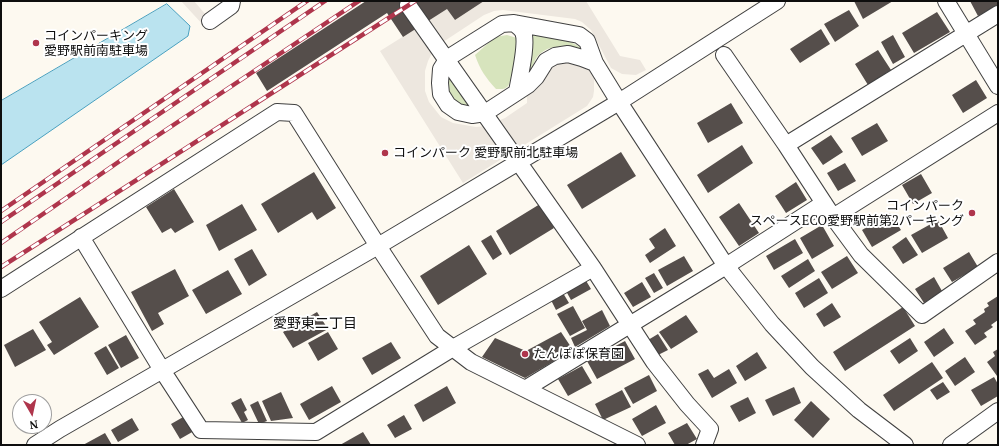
<!DOCTYPE html>
<meta charset="utf-8">
<style>
body{margin:0}
#map{position:relative;width:999px;height:446px;overflow:hidden;background:#fdf9f0;font-family:"PT Serif",serif}
canvas{display:block}
.frame{position:absolute;inset:0;border:2px solid #0e0e0e;pointer-events:none}
.north{position:absolute;left:12px;top:394px;width:40px;height:40px;box-sizing:border-box;background:#fff;border:1px solid #9f9f9f;border-radius:50%;rotate:171deg;font-size:11px;font-weight:700;line-height:16px;text-align:center;color:#0e0e0e}
.north::after{content:'';display:block;margin:auto;width:14px;height:18px;background:#af354c;clip-path:polygon(50% 0,100% 100%,50% 72%,0 100%)}
</style>
<div id="map">
<canvas width="999" height="446"></canvas>
<div class="frame"></div>
<div class="north">N</div>
</div>
<script>
const ctx = document.querySelector('canvas').getContext('2d');
ctx.lineJoin = 'round';
function fillPath(path, color) { ctx.fillStyle = color; ctx.fill(path, 'evenodd'); }
function stroke(path, color, width, dash) { ctx.strokeStyle = color; ctx.lineWidth = width; ctx.lineCap = dash ? 'butt' : 'round'; ctx.setLineDash(dash || []); ctx.stroke(path); }
function drawText(font, color, halo, rows, align = 'center') {
  ctx.font = font + ' "PT Serif","Noto Sans JP",serif'; ctx.lineWidth = 4; ctx.setLineDash([]); ctx.textBaseline = 'middle'; ctx.strokeStyle = halo; ctx.fillStyle = color; for (const [text, x, y, turn = 0] of rows) {
    ctx.save(); ctx.translate(x, y); ctx.rotate((+turn || 0) * Math.PI / 180); ctx.textAlign = isNaN(turn) ? turn : align; if (halo) ctx.strokeText(text, 0, 0); ctx.fillText(text, 0, 0); ctx.restore();
  }
}
fillPath(new Path2D(`
 M507,35L517,38L518,43C516,54 514,78 508,86C505,90 501,89 496,89C486,78 480,70 475,55L495,37Z
 M530,35C549,37 575,38 587,54C572,47 550,41 537,57C534,61 533,67 530,71C528,73 524,75 522,77Z
 M451,66L478,107H464L453,100L447,90V78Z`), '#d7e4bd');
fillPath(new Path2D(`
 M181,1H194L212,22L205,27Z
 M484,1H586L620,56L640,60L646,70L636,75L622,74L611,68L591,30L582,22L575,19L503,10L494,11L484,15L440,44L431,55L428,61L425,71V91L429,102L441,117L453,123L476,127L486,126L505,118L527,103V93L547,67L564,60L589,68L594,75V91L593,97L587,106L463,183L380,51L447,9L455,20Z`), '#ede7df');
const water = new Path2D(`
 M167,4L190,26L188,36L1,165V101Z`);
fillPath(water, '#bae3ef');
stroke(water, '#49a0bf', 1);
fillPath(new Path2D(`
 M366,1H484L455,20L447,9L403,37L387,13L267,91L256,73Z
 M854,1H893L863,19Z
 M970,1H998V5L978,16Z
 M849,10L859,26L835,42L824,24Z
 M937,12L950,32L914,53L902,33Z
 M821,29L830,44L800,63L790,49Z
 M893,35L905,57L893,64L881,42Z
 M878,50L891,70L868,85L855,64Z
 M976,80L987,98L963,113L952,95Z
 M731,103L743,123L708,143L697,123Z
 M877,123L888,141L862,156L851,138Z
 M831,135L843,152L823,165L811,148Z
 M742,145L753,163L708,193L697,175Z
 M621,152L636,176L582,209L567,185Z
 M845,163L856,181L838,191L827,173Z
 M314,172L336,208L317,220L312,212L278,233L261,204Z
 M921,174L932,193L913,204L902,185Z
 M796,182L807,200L786,213L775,196Z
 M174,189L194,222L175,233L171,228L162,233L146,207Z
 M739,203L759,233L739,246L719,217Z
 M242,204L257,230L219,251L206,225Z
 M540,204L554,228L510,255L496,231Z
 M890,213L901,230L872,247L862,230Z
 M938,220L948,238L922,253L911,235Z
 M822,225L834,246L812,259L800,238Z
 M665,228L676,246L650,263L645,255L655,248L649,239Z
 M491,235L502,254L493,260L481,241Z
 M906,237L918,255L903,264L892,247Z
 M795,239L803,253L774,270L766,256Z
 M469,245L487,274L438,305L420,276Z
 M252,249L267,275L249,286L234,259Z
 M969,252L978,267L952,282L943,268Z
 M684,256L693,271L667,286L658,270Z
 M847,256L858,273L832,289L821,272Z
 M808,259L815,271L789,288L781,276Z
 M175,269L189,296L158,313L164,324L152,331L131,292Z
 M228,270L242,294L206,314L192,290Z
 M654,273L663,288L654,293L645,278Z
 M934,277L942,291L924,303L915,289Z
 M819,278L828,293L804,308L795,293Z
 M585,279L591,289L571,300L566,291Z
 M642,282L651,297L633,307L624,293Z
 M563,293L569,303L556,310L551,300Z
 M998,296V320L991,325L993,327L984,333L987,337L975,345L965,331L976,324L973,320L985,312L984,309L989,306L987,303Z
 M80,297L99,327L54,355L47,345L52,342L39,322Z
 M832,303L841,317L824,327L816,314Z
 M573,306L585,328L570,336L557,314Z
 M903,307L915,326L845,371L833,352Z
 M602,310L610,326L575,347L571,338L587,330L582,321Z
 M317,312L328,329L293,348L283,332Z
 M686,315L698,332L671,349L659,332Z
 M944,328L954,343L934,357L924,342Z
 M33,329L46,350L15,367L4,345Z
 M328,332L338,349L318,361L308,343Z
 M561,332L573,350L525,378L482,357L495,338L526,351Z
 M658,334L668,350L658,355L648,340Z
 M126,335L139,358L121,368L108,345Z
 M910,338L918,351L899,364L890,351Z
 M625,341L635,359L597,379L587,361Z
 M391,342L401,358L372,375L362,358Z
 M106,346L119,368L107,375L94,353Z
 M998,349V375L997,376L987,362L995,356L993,352Z
 M757,352L767,368L745,381L736,366Z
 M965,357L975,372L955,386L945,371Z
 M932,362L943,378L894,411L883,395Z
 M582,366L592,383L568,396L558,379Z
 M708,369L714,378L729,369L737,383L712,398L698,374Z
 M649,375L657,391L633,404L624,388Z
 M994,377L998,384V396L981,406L971,390Z
 M943,382L950,392L937,400L930,390Z
 M332,386L341,402L309,420L300,404Z
 M447,386L456,403L423,422L414,405Z
 M794,387L801,403L773,416L765,400Z
 M622,390L631,407L603,420L595,404Z
 M281,392L293,418L271,421L262,401Z
 M748,397L756,413L739,422L730,406Z
 M241,398L247,410L244,412L248,420L242,423L231,403Z
 M258,401L267,421L259,424L250,405Z
 M811,401L830,419L813,438L794,420Z
 M656,405L666,423L642,436L632,419Z
 M404,415L412,429L395,438L387,425Z
 M185,416L194,431L180,439L171,424Z
 M132,418L139,430L118,442L111,430Z
 M687,423L697,439L686,445H675L668,433Z
 M363,432L371,445H340Z
 M105,433L112,445H83Z`), '#554e4b');
const minor = new Path2D(`
 M946,1L998,86
 M408,5L593,268
 M998,14L786,145L833,217L861,255L922,315L998,262
 M210,21L231,6L232,1
 M514,23C517,26 521,28 523,32C528,43 519,79 517,92
 M724,55L786,145
 M595,63L582,58L568,54L555,56L546,61L536,77L528,85L485,113L472,115L458,112L448,105L441,94L440,83L441,69L448,58L502,24L514,23L579,35L587,41L595,63L619,102L726,266L772,324L812,367L859,410L905,445
 M833,217L998,113
 M81,237L162,370L201,430L316,432L453,348L593,268L654,362L687,404L710,429L704,445
 M1,289L277,112L294,113L378,246L437,336L471,362L637,445
 M525,389L726,266L824,203
 M35,445L60,429L378,246L619,102L777,1
 M951,445L998,411`);
stroke(minor, '#414141', 18);
stroke(minor, '#fff', 16);
const rail = new Path2D(`
 M1,211L307,1
 M1,222L325,1
 M1,243L130,154L359,1
 M1,267L415,1`);
stroke(rail, '#af354c', 4.5);
stroke(rail, '#fff', 3, [9]);
for (const [x, y, r, color] of [
 [36,43,4,"#af354c"],
 [385,153,4,"#af354c"],
 [972,213,4,"#af354c"],
 [525,354,4,"#af354c"]
]) { const dot = new Path2D(); dot.arc(x, y, r, 0, 2 * Math.PI); ctx.fillStyle = color; ctx.fill(dot); stroke(dot, '#fff', 1.5); }
drawText('13px', '#0e0e0e', '#fff', [
 ["コインパーキング",44,36],
 ["愛野駅前南駐車場",44,51],
 ["コインパーク 愛野駅前北駐車場",393,153],
 ["コインパーク",964,206,"right"],
 ["スペースECO愛野駅前第2パーキング",964,221,"right"],
 ["たんぽぽ保育園",533,354]
], 'left');
drawText('14px', '#0e0e0e', '#fff', [
 ["愛野東二丁目",315,324]
]);
</script>
